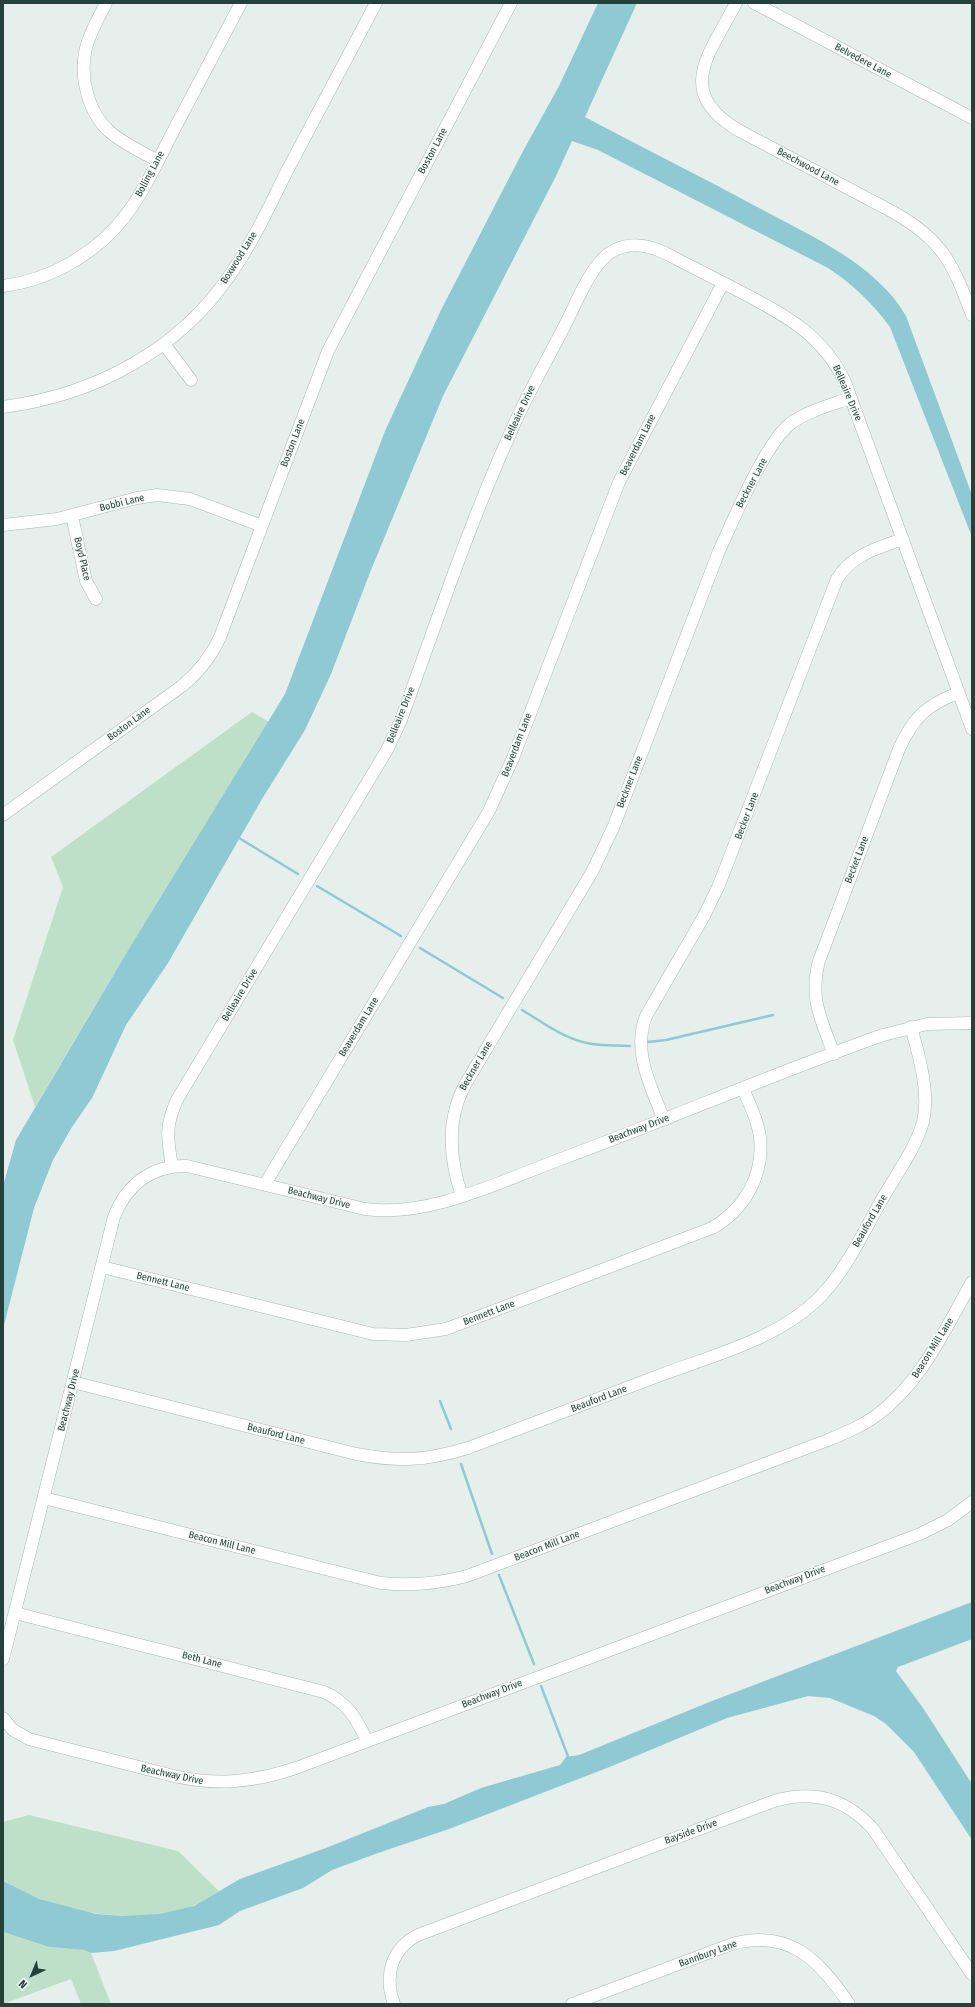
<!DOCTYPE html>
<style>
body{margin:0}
#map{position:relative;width:975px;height:2007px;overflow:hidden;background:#e6efeb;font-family:"Fira Sans Condensed",sans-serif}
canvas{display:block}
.frame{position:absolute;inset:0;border:4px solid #24423a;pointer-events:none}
.north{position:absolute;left:12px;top:1955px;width:40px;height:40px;-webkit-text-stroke:3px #f7fbf9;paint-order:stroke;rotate:224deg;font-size:11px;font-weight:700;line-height:16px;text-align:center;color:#24423a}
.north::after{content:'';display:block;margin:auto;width:14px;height:18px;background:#24423a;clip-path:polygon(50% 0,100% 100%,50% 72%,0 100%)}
</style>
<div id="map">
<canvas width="975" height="2007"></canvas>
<div class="frame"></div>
<div class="north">N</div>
</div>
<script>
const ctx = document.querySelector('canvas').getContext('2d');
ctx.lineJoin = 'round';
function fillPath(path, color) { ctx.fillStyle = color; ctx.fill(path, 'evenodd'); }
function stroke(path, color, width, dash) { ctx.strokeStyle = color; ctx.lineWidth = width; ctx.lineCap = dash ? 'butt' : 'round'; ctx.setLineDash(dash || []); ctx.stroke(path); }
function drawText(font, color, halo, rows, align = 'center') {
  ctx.font = font + ' "Fira Sans Condensed",sans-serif'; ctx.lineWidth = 3; ctx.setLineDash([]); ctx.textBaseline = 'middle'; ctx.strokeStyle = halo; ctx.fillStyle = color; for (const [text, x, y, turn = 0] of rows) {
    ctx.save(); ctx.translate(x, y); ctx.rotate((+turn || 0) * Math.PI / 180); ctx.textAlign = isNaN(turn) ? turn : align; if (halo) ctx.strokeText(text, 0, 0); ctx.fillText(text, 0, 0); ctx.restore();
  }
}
fillPath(new Path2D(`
 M252,712L269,722L127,952L35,1107L13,1040L63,887L51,857Z
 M29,1815L178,1851L219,1891C211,1896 203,1901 195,1905C155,1924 78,1916 38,1899C26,1894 15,1887 3,1881V1822Z
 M3,1932L49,1947L84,1950L91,1953L111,2004H81L71,1979L3,2004Z`), '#bfe0c8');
fillPath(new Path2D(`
 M598,3H637L585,117C643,148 702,177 759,208C811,236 876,264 906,316L972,495V537L890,327C873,304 853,284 828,268L598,150L572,141L556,176L443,396L371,570L331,674L305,730L262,799L168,963L126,1025L92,1098L72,1127L53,1160L34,1208L3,1329V1186L16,1140L127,952L285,694L385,431L441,310L522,153L559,86Z
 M972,1602V1639L898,1667L896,1671L923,1708L972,1784V1840L914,1752L886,1724L874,1716L830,1698L808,1696L727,1718L612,1766L449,1829L378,1853L332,1870L303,1888L240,1911L219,1925L114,1951L91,1953L84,1950L49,1947L3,1932V1881L39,1899L96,1914L122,1916L160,1914L194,1906L240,1879L326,1848L428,1807L444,1804L481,1788L560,1765L566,1757L579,1755L712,1701Z`), '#8ec9d4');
stroke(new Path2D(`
 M239,838L298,874
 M317,886L401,936
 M420,948L503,998
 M522,1010C544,1023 567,1041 593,1044C605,1046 618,1045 630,1046
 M648,1042L666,1040L773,1015
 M440,1401L451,1429
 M461,1464L492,1554
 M499,1575L534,1664
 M541,1686L569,1759`), '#8ec9d4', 2.5);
const minor = new Path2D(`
 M106,3C99,17 90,32 86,48C79,76 88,113 110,132C124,144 142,152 158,161
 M736,3C711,52 673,92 738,130L893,212C943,240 953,264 972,315
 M754,3L972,118
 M3,286C51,280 97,253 126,215C147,187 161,154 177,124C198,84 220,43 241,3
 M164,344L191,380
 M3,407C95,395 180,350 232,272C254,240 270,205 287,171C317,115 346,59 376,3
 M72,516L86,581L96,599
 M3,525L57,519L137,498L157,495L190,499L262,526
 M3,815L182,686C199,672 211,657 220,637L328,351L511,3
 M834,1054C821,1020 809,997 819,961L899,749C913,718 926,705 958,693
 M664,1120C651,1086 632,1052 646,1016L704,916L719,885L837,579C851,555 878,548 903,539
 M172,1166C167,1139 165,1124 178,1098L387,750L401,720C436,624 468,527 510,434C525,398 545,364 563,329C575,307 588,270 608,254C626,241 646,244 665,253C690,266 716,279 741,292C786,316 822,334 845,382L972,729
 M265,1184L489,811L513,758L619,482L723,283
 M462,1196C449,1158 446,1119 466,1083L592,872L613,828L719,551C734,519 765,443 791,423C808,411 831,405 850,398
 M102,1267L373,1334L406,1335L446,1329L712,1228C744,1210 764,1176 760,1138C758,1121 750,1105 743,1089
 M73,1382L356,1454C400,1462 425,1461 468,1448C531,1424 594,1400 658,1376C713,1355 777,1340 820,1297C846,1270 863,1233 881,1201C895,1176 915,1150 923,1122C930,1092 919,1056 911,1027
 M44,1498L381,1583C411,1586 437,1584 467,1576L828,1440C845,1433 862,1426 877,1415C921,1383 945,1329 972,1282
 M15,1613L324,1692C347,1702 357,1719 367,1741
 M3,1659L114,1217C126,1185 152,1165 187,1166L365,1209C429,1218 501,1181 561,1159C669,1119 775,1073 883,1035L927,1024L972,1023
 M3,1718L13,1730L29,1739L174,1776C217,1786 254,1782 296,1768L920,1534L948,1520L972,1502
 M394,2004C384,1976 391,1949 418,1935L774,1801C814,1790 845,1798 873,1829L972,1974
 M572,2004L732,1944C790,1928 820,1961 849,2004`);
stroke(minor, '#a8b8b2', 13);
stroke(minor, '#fff', 12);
drawText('10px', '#24423a', '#f7fbf9', [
 ["Belvedere Lane",863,61,28],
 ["Boston Lane",433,151,-62],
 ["Beechwood Lane",808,167,28],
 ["Bolling Lane",150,174,-62],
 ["Boxwood Lane",239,258,-58],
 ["Belleaire Drive",847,393,67],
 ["Belleaire Drive",520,413,-65],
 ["Boston Lane",293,443,-69],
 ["Beaverdam Lane",638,445,-63],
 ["Beckner Lane",752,483,-62],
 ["Bobbi Lane",122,503,-14],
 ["Boyd Place",82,559,77],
 ["Belleaire Drive",401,715,-68],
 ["Boston Lane",129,724,-36],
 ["Beaverdam Lane",517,745,-69],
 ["Beckner Lane",630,782,-69],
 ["Becker Lane",747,816,-69],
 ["Becket Lane",857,860,-69],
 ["Belleaire Drive",240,995,-59],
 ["Beaverdam Lane",359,1027,-59],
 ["Beckner Lane",476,1066,-60],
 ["Beachway Drive",639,1129,-21],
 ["Beachway Drive",319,1198,14],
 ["Beauford Lane",870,1221,-60],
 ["Bennett Lane",163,1282,14],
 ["Bennett Lane",489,1313,-21],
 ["Beacon Mill Lane",933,1348,-58],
 ["Beauford Lane",599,1399,-21],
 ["Beachway Drive",69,1400,-76],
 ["Beauford Lane",276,1434,14],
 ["Beacon Mill Lane",222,1543,14],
 ["Beacon Mill Lane",547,1546,-21],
 ["Beachway Drive",795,1580,-21],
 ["Beth Lane",202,1660,14],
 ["Beachway Drive",492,1694,-21],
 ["Beachway Drive",172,1775,12],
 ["Bayside Drive",691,1832,-20],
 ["Bannbury Lane",708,1954,-20]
]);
</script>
